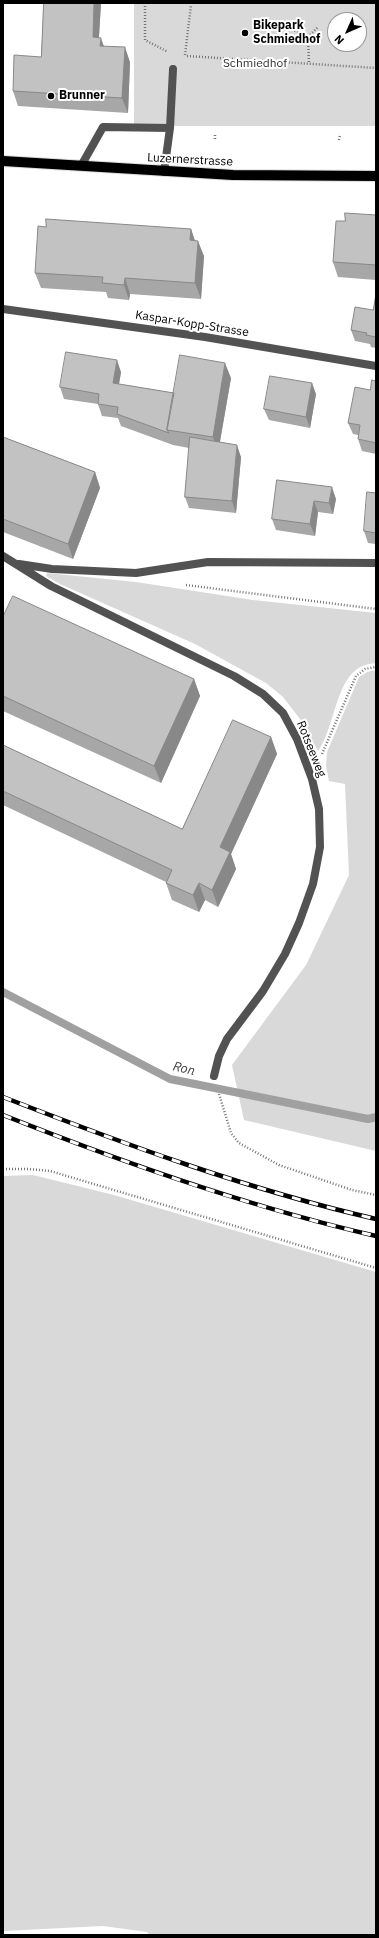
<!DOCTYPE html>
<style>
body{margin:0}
#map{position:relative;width:379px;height:1938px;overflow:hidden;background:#fff;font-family:"IBM Plex Sans",sans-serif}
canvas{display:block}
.frame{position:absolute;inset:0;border:4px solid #000;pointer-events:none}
.north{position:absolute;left:327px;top:12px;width:40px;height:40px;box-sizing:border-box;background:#fff;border:1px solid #999;border-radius:50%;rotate:225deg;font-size:11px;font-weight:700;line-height:16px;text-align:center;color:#000}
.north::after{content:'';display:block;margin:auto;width:14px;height:18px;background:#000;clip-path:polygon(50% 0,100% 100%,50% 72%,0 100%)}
</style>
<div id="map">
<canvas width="379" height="1938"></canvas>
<div class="frame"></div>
<div class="north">N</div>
</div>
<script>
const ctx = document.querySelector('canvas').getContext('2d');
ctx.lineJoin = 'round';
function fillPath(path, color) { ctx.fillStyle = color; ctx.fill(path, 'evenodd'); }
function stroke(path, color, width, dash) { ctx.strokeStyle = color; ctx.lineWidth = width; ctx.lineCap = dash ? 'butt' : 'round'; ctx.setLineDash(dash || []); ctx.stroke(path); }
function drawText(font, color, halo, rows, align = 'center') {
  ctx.font = font + ' "IBM Plex Sans",sans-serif'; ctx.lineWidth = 4; ctx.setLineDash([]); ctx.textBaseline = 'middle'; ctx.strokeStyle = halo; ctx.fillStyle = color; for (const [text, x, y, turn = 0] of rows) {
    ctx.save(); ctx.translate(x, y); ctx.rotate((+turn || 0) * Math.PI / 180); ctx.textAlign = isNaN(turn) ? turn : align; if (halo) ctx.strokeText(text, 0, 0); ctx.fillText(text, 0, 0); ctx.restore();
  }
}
fillPath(new Path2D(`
 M134,3H376V126H134ZM335,20H359V44H335Z
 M47,573L136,582L253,600L376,613V663C369,664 362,665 356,670C336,684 333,731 318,751L300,719L283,697L266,683L195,644L60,584L46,576Z
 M376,670V1151L244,1120L232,1065L306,965L349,875L345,784L329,781L326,766L327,752L359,677L367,672Z
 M33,1175L114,1195L376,1272V1935H150L147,1932L103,1926L3,1931V1176Z`), '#d9d9d9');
stroke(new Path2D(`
 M3,992L170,1079L368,1119L376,1117`), '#a0a0a0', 8);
const primary = new Path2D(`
 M3,161L233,175L376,176`);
stroke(primary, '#dbdbdb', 12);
stroke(new Path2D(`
 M145,3V40L168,52
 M281,24L308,37L309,64
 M308,37L318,27
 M185,55L191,5
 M187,56L376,68
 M215,135V140
 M339,140L340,135
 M186,585L376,609
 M322,754L356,676L365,669L376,667
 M219,1094L231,1133L239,1143L279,1165L352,1190L376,1195
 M3,1169H28L50,1171L376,1268`), '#747474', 2.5, [1, 2]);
stroke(new Path2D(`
 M170,128L173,69
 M81,166L103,127L170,128L164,172`), '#525252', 8);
stroke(new Path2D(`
 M3,309L205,337L376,366
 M3,556L51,586L234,676L263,694L283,713L297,739L312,779L319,809L320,847L313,884L299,923L285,954L263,991L227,1039L219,1056L214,1076
 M19,564L52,569L136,573L208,562L376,563`), '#525252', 8);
stroke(primary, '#000', 10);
const rail = new Path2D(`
 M3,1097C124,1144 249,1190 376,1219
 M3,1115C124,1163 249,1207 376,1236`);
stroke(rail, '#000', 4.5);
stroke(rail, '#fff', 3, [9]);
fillPath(new Path2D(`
 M44,3H101L99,37L104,46L130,62L128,113L18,106L13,91L41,57Z
 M376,215V280L338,277L333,262L345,221Z
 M191,229L195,241L204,256L201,299L130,294L129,300L108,298L106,292L41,288L35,273Z
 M376,294V348L371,347L370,344L355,341L351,330L373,310Z
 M121,372L119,384L174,393L231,378L220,442L241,457L236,513L189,508L185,497L189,448L173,445L121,426L118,418L102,416L98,404L64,399L60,387Z
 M376,381V454L362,451L358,439V435L353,434L348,423Z
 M316,394L310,428L269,420L264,409Z
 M3,437L95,472L100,488L73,559L3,532Z
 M277,480L336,499L333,514L318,512L315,536L276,530L272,519Z
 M376,493V544L368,543L364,531Z
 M3,617L194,679L200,696L161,783L3,711Z
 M271,737L277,754L231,854L236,869L218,907L205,900L199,912L172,900L166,883V882L3,805V745L182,829Z`), '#a7a7a7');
fillPath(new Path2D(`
 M94,3H101L98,52L93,37Z
 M101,38L106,53L100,46Z
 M125,47L130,62L128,113L122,98Z
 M191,229L196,244L190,240Z
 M198,241L204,256L201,299L195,283Z
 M125,278L130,294L129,300L124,285Z
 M117,360L121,372L117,395L113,383Z
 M225,363L231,378L218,452L213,437Z
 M312,383L316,394L310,428L306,417Z
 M237,445L241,457L236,513L232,501Z
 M95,472L100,488L73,559L68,544Z
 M332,487L336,499L333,514L329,503Z
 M314,501L318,512L315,536L310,524Z
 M194,679L200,696L161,783L154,766Z
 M271,737L277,754L231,854L236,869L218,907L212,890L220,847Z
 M199,883L205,900L199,912L193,895Z`), '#888');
const building = new Path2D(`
 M44,3H94L93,37L101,38L100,46L125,47L122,98L13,91L14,55L41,57Z
 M345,213L376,215V265L333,262L336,221H345Z
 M46,219L191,229L190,240L198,241L195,283L125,278L124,285L102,283L103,277L35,273L38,226L46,227Z
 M376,294V337L366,335L367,333L351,330L355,307L373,310Z
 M66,352L117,360L113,383L174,393L167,430L169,433L117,414L118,407L98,404L99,394L60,387Z
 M180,355L225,363L213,437L167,430Z
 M270,376L312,383L306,417L264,409Z
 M372,380L376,381V443L358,439L360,425L348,423L355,387L370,390Z
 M3,437L95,472L68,544L3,519Z
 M190,437L237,445L232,501L185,497Z
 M277,480L332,487L329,503L314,501L310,524L272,519Z
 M367,492L376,493V533L364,531Z
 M13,596L194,679L154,766L3,696V617Z
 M233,720L271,737L220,847L230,852L212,890L199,883L193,895L166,883L172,870L3,791V745L182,829Z`);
fillPath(building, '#c2c2c2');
stroke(building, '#888', 1);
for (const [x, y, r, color] of [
 [245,33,4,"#000"],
 [51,96,4,"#000"]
]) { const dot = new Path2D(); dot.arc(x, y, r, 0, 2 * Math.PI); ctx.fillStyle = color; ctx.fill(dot); stroke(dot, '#fff', 1.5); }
drawText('bold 12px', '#000', '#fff', [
 ["Bikepark",253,26],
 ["Schmiedhof",253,40],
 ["Brunner",59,96]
], 'left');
drawText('12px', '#303030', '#fff', [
 ["Schmiedhof",255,64]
]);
drawText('12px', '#000', '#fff', [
 ["Luzernerstrasse",190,160,3],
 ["Kaspar-Kopp-Strasse",192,324,9],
 ["Rotseeweg",311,749,68]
]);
drawText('italic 13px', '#414141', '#fff', [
 ["Ron",184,1069,14]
]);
</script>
